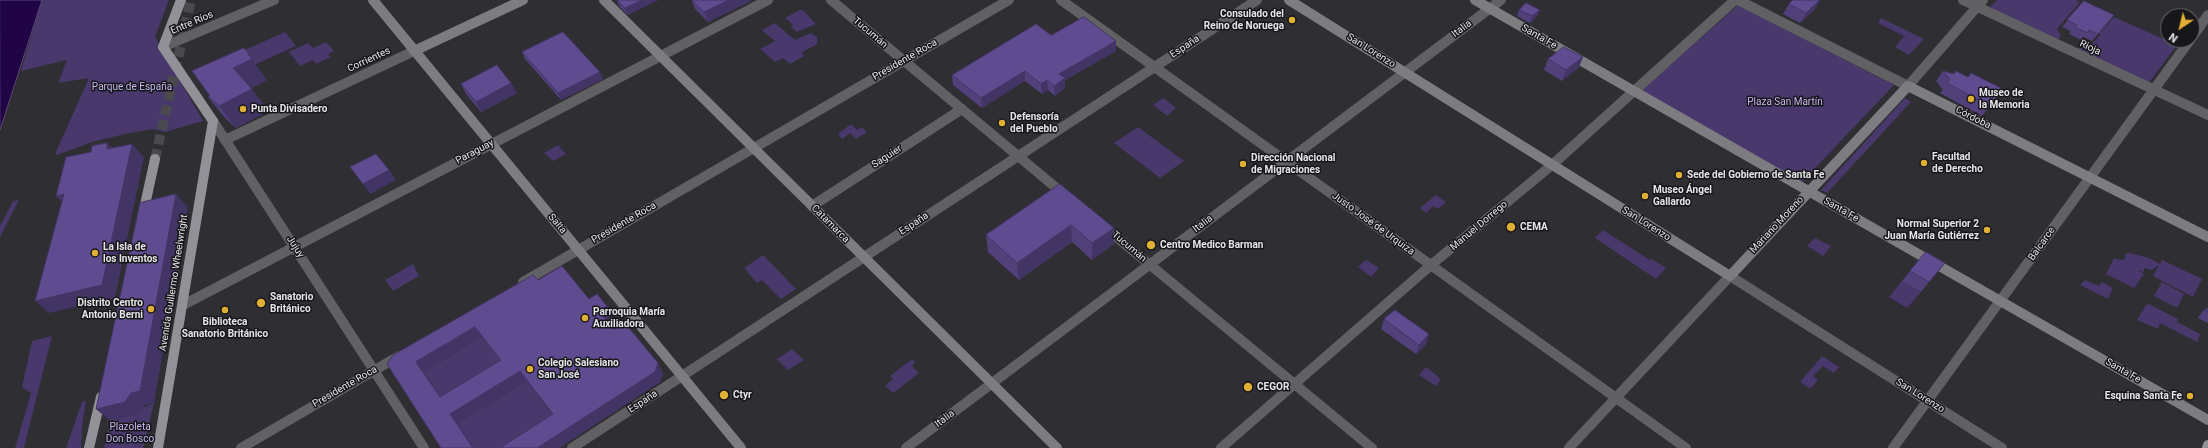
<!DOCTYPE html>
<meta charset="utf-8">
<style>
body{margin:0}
#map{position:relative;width:2208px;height:448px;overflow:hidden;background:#2f2e33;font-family:Roboto,sans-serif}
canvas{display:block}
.north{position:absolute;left:2160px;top:8px;width:40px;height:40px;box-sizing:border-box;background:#171619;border:1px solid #6a696c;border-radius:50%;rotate:215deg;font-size:11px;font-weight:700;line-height:16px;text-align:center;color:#e6e5e9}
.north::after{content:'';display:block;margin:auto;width:14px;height:18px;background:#e0b034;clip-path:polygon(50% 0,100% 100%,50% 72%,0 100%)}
</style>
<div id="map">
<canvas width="2208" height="448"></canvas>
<div class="north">N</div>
</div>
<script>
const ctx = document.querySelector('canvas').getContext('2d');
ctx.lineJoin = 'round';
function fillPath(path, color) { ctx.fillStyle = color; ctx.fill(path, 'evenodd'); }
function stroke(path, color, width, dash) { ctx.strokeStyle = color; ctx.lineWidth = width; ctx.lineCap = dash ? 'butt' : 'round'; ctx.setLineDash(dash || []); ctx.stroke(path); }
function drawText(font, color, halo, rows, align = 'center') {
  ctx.font = font + ' Roboto,sans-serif'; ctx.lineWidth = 3; ctx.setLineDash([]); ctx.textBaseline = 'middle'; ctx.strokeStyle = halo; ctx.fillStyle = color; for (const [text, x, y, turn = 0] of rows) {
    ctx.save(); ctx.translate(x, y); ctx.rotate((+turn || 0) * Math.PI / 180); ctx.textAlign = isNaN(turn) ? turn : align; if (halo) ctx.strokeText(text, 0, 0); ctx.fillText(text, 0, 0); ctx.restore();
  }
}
fillPath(new Path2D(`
 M42,0H169L155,37L203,121L165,132L153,129L125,134L92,142L57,155L55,154L89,78L58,83L67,60L21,71Z
 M1997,0H2076L2080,2L2057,29L2061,35L2057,41L1988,9Z
 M1738,5L1894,85L1799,185L1645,96L1643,89Z
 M800,10H803L816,24L797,32L791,27L793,25L785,18Z
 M2114,17L2177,45L2148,84L2077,50L2081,45H2091L2100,35V32Z
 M1881,18L1924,39L1909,55L1895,47L1904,36L1878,23Z
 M775,23L795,40L811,33L817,37V44L801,53L804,56L790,64L783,58L775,62L760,49L775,41L762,30Z
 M285,32L296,46L208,86L198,71Z
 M326,42L334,51L328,54L331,57L316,64L313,60L300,66L289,52L308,43L313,48Z
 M1163,98L1176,108L1167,116L1153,105Z
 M1905,98L1911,102L1827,193L1821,190Z
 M851,124L857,130L862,127L867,132L856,139L850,133L842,139L838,134Z
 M1138,127L1184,161L1160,178L1114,143Z
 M558,145L566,154L553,161L544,153Z
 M1436,195L1446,202L1438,209L1433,206L1426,213L1420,208Z
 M19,200L0,237V226L13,201Z
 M1603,230L1650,260L1652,259L1666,268L1656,279L1595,238Z
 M1815,238L1831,246L1823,256L1807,246Z
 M2130,253L2149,258L2160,264L2162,260L2202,279L2193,297L2153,276L2159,265L2152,270L2144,268V272L2138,270L2144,274L2134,288L2106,274L2114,258L2121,260L2125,259V254Z
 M763,255L796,289L781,299L762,280L757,283L744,268Z
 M1366,260L1379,268L1371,277L1358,267Z
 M413,264L419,276L393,291L385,280Z
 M2085,280L2099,286L2102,282L2113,288L2108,299L2080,285Z
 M1902,281L1921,292L1907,308L1889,297Z
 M2162,282L2184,294L2177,308L2154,296Z
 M2149,304L2178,319L2177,322L2200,334L2197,342L2160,323L2158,329L2137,320L2146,305Z
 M52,336L24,448H15L31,393L22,387L32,341Z
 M482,337L508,371L448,407L424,372Z
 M792,349L804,360L788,370L777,359Z
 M1822,356L1839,367L1834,373L1823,366L1813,376L1818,380L1810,389L1800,382Z
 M912,359L915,362L912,366L919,373L893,393L885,386L893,379L890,376Z
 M1426,367L1441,379L1436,386L1419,375Z
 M527,381L559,424L522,448H474L458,424Z
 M86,401L82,426L81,448H66L82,402Z
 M154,403L143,448H104L110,421Z`), '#48386c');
const water = new Path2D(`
 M0,0H42L0,130Z`);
fillPath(water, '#210445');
stroke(water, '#5c4876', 1);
stroke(new Path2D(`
 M155,159L191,0`), '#4a494e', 10, [10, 5]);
stroke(new Path2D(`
 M831,0L1066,196
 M1061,0L1686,448
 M1738,0L1908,86L1983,0
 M1963,0L2208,115
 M2192,37L2208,15
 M163,47L274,0
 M213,121L424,448
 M225,140L414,51
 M812,206L962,109
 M1103,226L1372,448
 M523,282L1009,0
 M183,305L768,0
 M241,448L399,356
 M572,448L1257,0
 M906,448L1501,0
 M1221,448L1431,265L1552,165L1735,0
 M1569,448L1730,276L2002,448
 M1893,448L2190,40`), '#616063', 10);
stroke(new Path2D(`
 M373,0L741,448
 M604,0L1057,448
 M1289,0L1730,276L1908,86L2208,237
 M1475,0L2208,420
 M414,51L523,0`), '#7d7c80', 10);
stroke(new Path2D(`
 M143,214L155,159
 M89,448L101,397
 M158,448L213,121L163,47L181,0
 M2207,448L2208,445`), '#929197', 10);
fillPath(new Path2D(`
 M617,0H658L628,15L619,6Z
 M692,0H750L751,1L708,22L695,9Z
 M2084,1L2114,15L2092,41L2083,37L2081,40L2069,34L2071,31L2062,27Z
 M1789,4L1815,9L1800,23L1783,14Z
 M1519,10L1537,16L1530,23L1517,16Z
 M1051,35L1116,51L1065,80V88L1055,96L1048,90L1042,94L1025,81L982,108L953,85L952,75Z
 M522,52L600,72L603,79L561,100L525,59Z
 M1548,59L1579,67L1562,81L1544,70Z
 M1943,71L1954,74L1968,77L2003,89L1982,116L1940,93L1943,90L1936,81Z
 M267,80L251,88L268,111L236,128L225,118L208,97Z
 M461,84L517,93L481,112L466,94Z
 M1060,184L1114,244L1092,260L1072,242L1019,280L988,252L986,235Z
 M1926,252L1929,282L1921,292L1902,281Z
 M538,280L607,306L612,316L606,320L614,329L663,373L660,382L559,448H500L552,414L527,381L458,424L474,448H441L387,364ZM482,337L500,361L441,397L424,372Z
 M2208,307V323L2198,318L2203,311Z
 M1384,319L1429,334L1426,344L1416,354L1381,329Z`), '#52407b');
fillPath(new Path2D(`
 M642,0H658L628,15L625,8Z
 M729,0H750L751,1L708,22L704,12Z
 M1820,0L1815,9L1800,23L1806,13Z
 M1540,10L1537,16L1530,23L1532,16Z
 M1116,41V51L1065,80V88L1055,96L1054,86L1059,74Z
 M1583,57L1579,67L1562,81L1566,70Z
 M252,59L267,80L249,89L233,68Z
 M1025,71V81L982,108L981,98Z
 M600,72L603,79L561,100L558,93Z
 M1047,80L1048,90L1042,94L1041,84Z
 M511,83L517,93L481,112L476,102Z
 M252,89L268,111L236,128L219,106Z
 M107,143L119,156L107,149Z
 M132,144L144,157L115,298L49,313L35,301Z
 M389,170L396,180L370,194L363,184Z
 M64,194L69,209L56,196Z
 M176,194L188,207L154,403L145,405L139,414L110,421L96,409Z
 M1071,225L1072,242L1019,280L1017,263Z
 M1114,228V244L1092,260V243Z
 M607,306L612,316L605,321L599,310Z
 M475,327L482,337L424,372L448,407L440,397L416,362Z
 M1429,334L1426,344L1416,354L1419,345Z
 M658,363L663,373L660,382L559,448H537Z
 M520,371L527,381L458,424L474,448H473L450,414Z`), '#423464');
const building = new Path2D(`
 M617,0H642L625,8Z
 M692,0H729L704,12Z
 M1793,0H1820L1806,13L1789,4Z
 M2084,1L2114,15L2098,34L2089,30L2087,33L2075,27L2077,25L2067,20Z
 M1526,3L1540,10L1532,16L1519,10Z
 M1084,17L1116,41L1059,74L1065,78L1054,86L1047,80L1041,84L1025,71L981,98L952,75L1036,24L1051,35Z
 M563,32L600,72L558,93L522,52Z
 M1564,47L1583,57L1566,70L1548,59Z
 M244,48L252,59L233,68L252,89L219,106L208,97L210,96L192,71Z
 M497,65L511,83L476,102L461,84Z
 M1943,71L1954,74L1956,71L1968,77L1971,73L2003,89L1990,106L1947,83L1950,80Z
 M107,143V149L132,144L102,285L35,301L64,194L56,196L66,157L91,152L92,146Z
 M376,154L389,170L363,184L350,167Z
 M1060,184L1114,228L1092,243L1071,225L1017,263L986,235Z
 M176,194L140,391L131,393L125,402L96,409L140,203Z
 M1926,252L1945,263L1929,282L1910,271Z
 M562,266L589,299L597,294L607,306L599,310L614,329L625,323L658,363L655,372L537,448H500L553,414L520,371L450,414L473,448H441L387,364L393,355L533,275L538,280ZM475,327L501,360L440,397L416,362Z
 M2208,308V313L2206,311Z
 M1395,310L1429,334L1419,345L1384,319Z`);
fillPath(building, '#5f4b8f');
stroke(building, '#423464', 1);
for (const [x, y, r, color] of [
 [1292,20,4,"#e0b034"],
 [1971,99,4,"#e0b034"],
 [243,109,4,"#e0b034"],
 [1002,123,4,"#e0b034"],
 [1924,163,4,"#e0b034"],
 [1243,164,4,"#e0b034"],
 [1679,175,4,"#e0b034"],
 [1645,196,4,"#e0b034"],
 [1511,227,5,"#e0b034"],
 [1987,230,4,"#e0b034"],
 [1151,245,5,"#e0b034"],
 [95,253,4,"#e0b034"],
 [261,303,5,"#e0b034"],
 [151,309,4,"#e0b034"],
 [225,310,4,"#e0b034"],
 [585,318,4,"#e0b034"],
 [530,369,4,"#e0b034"],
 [1248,387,5,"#e0b034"],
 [724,395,5,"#e0b034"],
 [2190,396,4,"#e0b034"]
]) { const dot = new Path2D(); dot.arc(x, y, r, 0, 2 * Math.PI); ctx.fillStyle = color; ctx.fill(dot); stroke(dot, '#171619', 1.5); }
drawText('bold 10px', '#e6e5e9', '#171619', [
 ["Consulado del",1284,14,"right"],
 ["Reino de Noruega",1284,26,"right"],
 ["Museo de",1979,93],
 ["la Memoria",1979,105],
 ["Punta Divisadero",251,109],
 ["Defensoría",1010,117],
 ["del Pueblo",1010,129],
 ["Facultad",1932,157],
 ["de Derecho",1932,169],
 ["Dirección Nacional",1251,158],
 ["de Migraciones",1251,170],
 ["Sede del Gobierno de Santa Fe",1687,175],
 ["Museo Ángel",1653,190],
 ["Gallardo",1653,202],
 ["Normal Superior 2",1979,224,"right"],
 ["Juan María Gutiérrez",1979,236,"right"],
 ["CEMA",1520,227],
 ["Centro Medico Barman",1160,245],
 ["La Isla de",103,247],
 ["los Inventos",103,259],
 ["Sanatorio",270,297],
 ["Británico",270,309],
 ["Distrito Centro",143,303,"right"],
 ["Antonio Berni",143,315,"right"],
 ["Parroquia María",593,312],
 ["Auxiliadora",593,324],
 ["Biblioteca",225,322,"center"],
 ["Sanatorio Británico",225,334,"center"],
 ["Colegio Salesiano",538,363],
 ["San José",538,375],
 ["CEGOR",1257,387],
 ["Ctyr",733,395],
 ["Esquina Santa Fe",2182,396,"right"]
], 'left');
drawText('10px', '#e6e5e9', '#171619', [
 ["Entre Ríos",192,23,-23],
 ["Italia",1462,29,-37],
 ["Tucumán",870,33,40],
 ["Santa Fe",1539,37,30],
 ["España",1185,47,-33],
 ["Rioja",2090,48,25],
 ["San Lorenzo",1371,51,32],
 ["Corrientes",369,60,-25],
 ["Presidente Roca",905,60,-30],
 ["Córdoba",1973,118,27],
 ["Paraguay",475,152,-28],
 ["Saguier",887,157,-33],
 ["Santa Fe",1841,210,30],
 ["Presidente Roca",624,223,-30],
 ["Salta",557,224,50],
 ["Catamarca",830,224,45],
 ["España",914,224,-33],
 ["Italia",1203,224,-37],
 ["Justo José de Urquiza",1373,224,36],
 ["San Lorenzo",1646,224,32],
 ["Mariano Moreno",1777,225,-47],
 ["Manuel Dorrego",1479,226,-40],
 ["Balcarce",2042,244,-55],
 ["Jujuy",295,247,57],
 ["Tucumán",1129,247,40],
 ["Avenida Guillermo Wheelwright",174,283,-81],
 ["Santa Fe",2123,371,30],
 ["Presidente Roca",345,387,-30],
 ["San Lorenzo",1920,396,32],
 ["España",643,402,-33],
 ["Italia",945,419,-37]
]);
drawText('10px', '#c5b6f1', '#171619', [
 ["Parque de España",132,87],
 ["Plaza San Martín",1785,102],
 ["Plazoleta",130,427],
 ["Don Bosco",130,439]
]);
</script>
